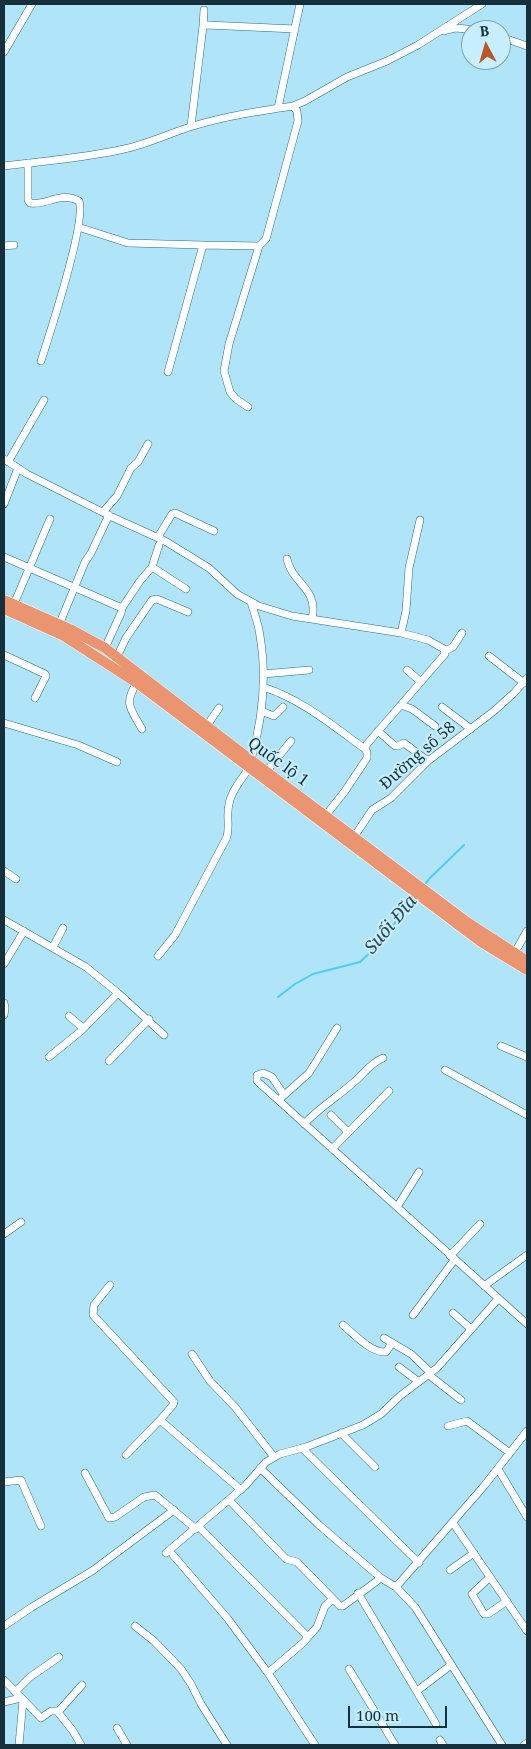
<!DOCTYPE html>
<meta charset="utf-8">
<style>
body{margin:0}
#map{position:relative;width:531px;height:1749px;overflow:hidden;background:#b0e4f9;font-family:"Noto Serif",serif}
canvas{display:block}
.frame{position:absolute;inset:0;border:5px solid #15303a;pointer-events:none}
.north{position:absolute;left:461px;top:20px;width:50px;height:50px;box-sizing:border-box;background:#c8efff;border:1px solid #80a3b0;border-radius:50%;rotate:354deg;font-size:14px;font-weight:700;line-height:20px;text-align:center;color:#15303a}
.north::after{content:'';display:block;margin:auto;width:18px;height:22px;background:#bb5625;clip-path:polygon(50% 0,100% 100%,50% 72%,0 100%)}
.scale{position:absolute;left:348px;top:1706px;width:99px;height:22px;box-sizing:border-box;border:2px solid #15303a;border-top:0;padding-left:6px;font-size:15px;line-height:18px;white-space:nowrap;color:#15303a;-webkit-text-stroke:4px #c8efff;paint-order:stroke}
</style>
<div id="map">
<canvas width="531" height="1749"></canvas>
<div class="frame"></div>
<div class="north">B</div>
<div class="scale">100 m</div>
</div>
<script>
const ctx = document.querySelector('canvas').getContext('2d');
ctx.lineJoin = 'round';
function stroke(path, color, width, dash) { ctx.strokeStyle = color; ctx.lineWidth = width; ctx.lineCap = dash ? 'butt' : 'round'; ctx.setLineDash(dash || []); ctx.stroke(path); }
function drawText(font, color, halo, rows, align = 'center') {
  ctx.font = font + ' "Noto Serif",serif'; ctx.lineWidth = 4; ctx.setLineDash([]); ctx.textBaseline = 'middle'; ctx.strokeStyle = halo; ctx.fillStyle = color; for (const [text, x, y, turn = 0] of rows) {
    ctx.save(); ctx.translate(x, y); ctx.rotate((+turn || 0) * Math.PI / 180); ctx.textAlign = isNaN(turn) ? turn : align; if (halo) ctx.strokeText(text, 0, 0); ctx.fillText(text, 0, 0); ctx.restore();
  }
}
stroke(new Path2D(`
 M424,886L429,879L464,845
 M278,997L295,984L313,974L360,962L375,948L415,898`), '#4fccf5', 2);
const minor = new Path2D(`
 M203,26L204,10
 M443,31L455,28L479,30
 M501,37L527,46
 M4,52L32,4
 M278,108L300,4
 M191,126L203,26L207,25L295,29
 M28,163V200L30,203C46,206 61,191 79,201C87,220 49,336 41,361
 M4,166C44,161 85,158 124,149C148,144 170,133 193,126C226,116 259,111 293,106L305,101L347,77L387,61L418,45L482,4
 M78,227L128,243L203,245
 M4,246L14,245
 M168,372L203,245L259,246L266,239L298,121L297,111L293,106
 M248,407L236,399L230,392L224,371L229,344L259,246
 M4,459L27,474L112,517L165,541L209,568L237,594L259,606L292,616L401,633L428,640L444,649L445,654L367,744L365,749L367,752V758L345,791L326,815
 M8,462L44,400
 M4,504L18,468
 M103,512L117,496L131,468L138,462L148,444
 M158,537L172,514L175,513L214,531
 M4,557L122,608L121,613L105,648
 M287,559C292,584 319,588 312,619
 M152,567L159,545
 M14,604L50,519
 M122,608L140,581L152,567L186,589
 M59,625L85,562L91,553L109,515
 M401,633L406,611L409,568L420,520
 M445,651L453,647L462,633
 M4,655L45,674L46,676L35,698
 M489,656L524,683
 M117,657L126,638L152,600L157,599L188,612
 M407,670L421,682
 M263,674L309,670
 M137,683C123,704 131,709 142,729
 M263,687C301,699 332,725 365,749
 M401,705L412,709L435,726
 M442,707L471,729
 M261,711L274,716L283,707
 M4,723L78,745L117,762
 M206,727L219,708
 M378,731L395,746H398L404,743L428,761
 M251,760C262,721 267,677 260,636C259,625 254,613 251,602
 M266,772L291,741
 M354,837L372,810L391,798L428,761L494,711L514,693L527,678
 M4,871L16,879
 M4,920L86,967L118,993L164,1035
 M53,947L63,928
 M514,954L527,931
 M158,956L175,935L227,837C230,825 226,815 229,804C231,791 242,779 249,768
 M4,964L24,931
 M4,1003L5,1008L4,1015
 M69,1016L83,1028
 M501,1046L527,1057
 M49,1057L81,1031L118,993
 M109,1061L149,1019
 M445,1070L527,1115
 M284,1095L272,1077L263,1073L257,1075V1081L527,1324
 M281,1098L309,1073L337,1028
 M331,1115L348,1132
 M304,1124C319,1108 337,1097 353,1083C363,1075 370,1063 383,1058
 M332,1149L389,1091
 M397,1207L419,1172
 M4,1234L21,1222
 M450,1256L480,1224
 M110,1285L94,1305L93,1315L174,1402L173,1405L160,1420
 M484,1286L527,1255
 M453,1313L471,1329
 M413,1315L455,1259
 M343,1325C354,1334 371,1353 386,1352L392,1343
 M384,1338L411,1354L431,1373
 M192,1354L210,1381L235,1407L274,1457
 M399,1367L419,1382
 M429,1375L461,1400
 M448,1426L467,1421L510,1453
 M341,1433L375,1467
 M302,1448L419,1563
 M126,1455L160,1420L241,1490
 M260,1468L319,1525L381,1578
 M498,1469L527,1517
 M85,1473L109,1518L115,1517L144,1497L155,1495L196,1529
 M4,1482L21,1480L41,1526
 M229,1500L286,1559L297,1562L340,1606H343L381,1578L396,1587L415,1607L502,1745
 M453,1523L527,1631
 M199,1527L308,1637L304,1642L268,1673
 M166,1553L245,1486L266,1462L280,1454L306,1447L363,1425L381,1414L400,1396L437,1368L498,1299
 M173,1555L228,1619L268,1673L315,1745
 M450,1570L474,1553
 M490,1577L472,1594L484,1614H488L507,1601
 M396,1587L484,1486L527,1431
 M358,1593L436,1724
 M4,1626L32,1607L92,1571L174,1510
 M135,1626L154,1641L181,1669L191,1684L201,1704L227,1745
 M308,1637L317,1627L325,1606L333,1599
 M349,1669L395,1745
 M4,1680L41,1718L51,1711H57L73,1731L81,1745
 M417,1691L451,1665
 M15,1692L30,1677L59,1657
 M4,1702L21,1698
 M58,1712L82,1685
 M117,1728L127,1745
 M440,1740L443,1745
 M19,1745L23,1700
 M524,1745L527,1743`);
const highway = new Path2D(`
 M4,600L70,629L105,648L251,760L467,922L527,961
 M4,609L64,636L137,683L481,942L527,970`);
stroke(minor, '#296d83', 8);
stroke(highway, '#fff', 11);
stroke(minor, '#fff', 7);
stroke(highway, '#eb9570', 10);
drawText('16px', '#15303a', '#c8efff', [
 ["Đường số 58",418,756,-41],
 ["Quốc lộ 1",278,762,36]
]);
drawText('italic 18px', '#2d4751', '#c8efff', [
 ["Suối Đĩa",391,925,-50]
]);
</script>
